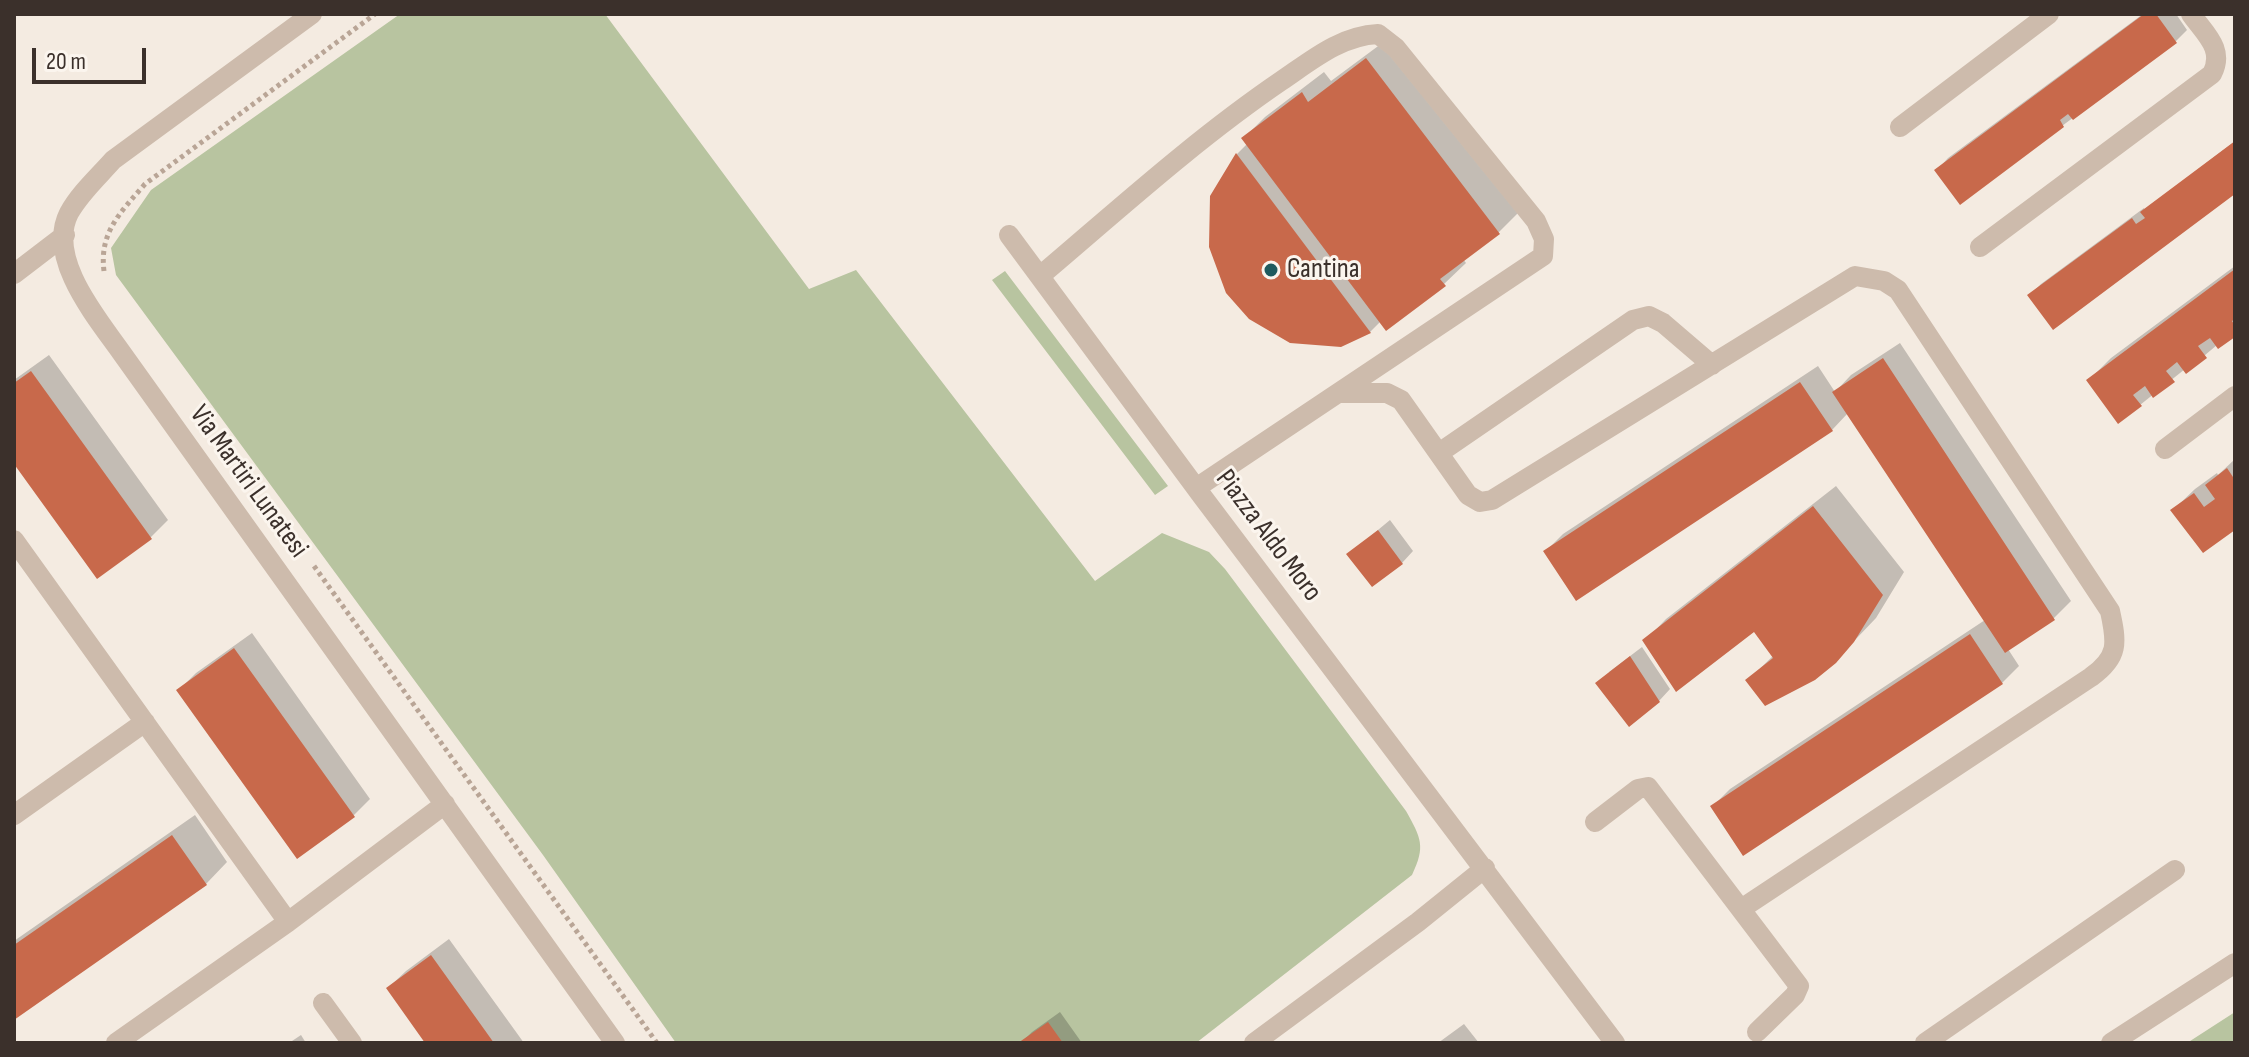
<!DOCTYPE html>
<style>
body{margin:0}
#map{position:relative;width:2249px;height:1057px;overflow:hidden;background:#f4ebe1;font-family:"Sofia Sans Condensed",sans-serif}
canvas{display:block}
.frame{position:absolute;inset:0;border:16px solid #3b302b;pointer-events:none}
.scale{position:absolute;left:32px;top:48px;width:114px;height:36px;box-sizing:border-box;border:4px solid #3b302b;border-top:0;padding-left:10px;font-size:24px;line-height:28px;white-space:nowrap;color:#3b302b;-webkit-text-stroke:6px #fbf5ee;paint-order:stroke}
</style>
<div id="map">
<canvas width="2249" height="1057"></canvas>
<div class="frame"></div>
<div class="scale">20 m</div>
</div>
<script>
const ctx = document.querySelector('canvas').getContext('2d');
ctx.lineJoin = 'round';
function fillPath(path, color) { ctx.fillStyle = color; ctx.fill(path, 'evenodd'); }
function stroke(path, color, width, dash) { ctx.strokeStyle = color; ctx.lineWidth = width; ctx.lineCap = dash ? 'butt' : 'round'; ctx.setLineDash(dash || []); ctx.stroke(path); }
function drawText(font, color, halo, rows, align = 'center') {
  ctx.font = font + ' "Sofia Sans Condensed",sans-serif'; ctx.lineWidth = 6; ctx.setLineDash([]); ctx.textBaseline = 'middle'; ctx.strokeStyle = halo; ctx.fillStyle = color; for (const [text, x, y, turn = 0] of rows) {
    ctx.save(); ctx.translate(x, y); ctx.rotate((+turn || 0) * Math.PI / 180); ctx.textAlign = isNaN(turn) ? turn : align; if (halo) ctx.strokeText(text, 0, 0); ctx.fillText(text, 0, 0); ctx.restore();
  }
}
fillPath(new Path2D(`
 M400,14H605L809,289L856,270L1095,581L1162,533L1209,552L1225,569L1406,811C1421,838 1426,846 1412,875L1196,1043H676L543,855L116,275L111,248L151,190Z
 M1005,271L1168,486L1155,495L992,280Z
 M2235,1012V1043H2187Z`), '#b8c4a0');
fillPath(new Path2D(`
 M2143,14H2176L2187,30L2176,41L1960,202L1937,170L1948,158Z
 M1389,38L1520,211L1498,233L1463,259L1466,263L1444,284L1381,321L1370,332L1340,345L1212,197L1237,154L1247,144L1243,139L1265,117L1324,72L1331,81Z
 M2235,141V192L2030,295L2041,284L2144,208L2145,210Z
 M2235,266V335L2217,345L2186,371L2185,369L2140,405L2089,380L2111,358Z
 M1900,343L2071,601L2054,618L2008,649L2019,666L2002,683L1713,806L1730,789L1985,620L1848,413L1832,430L1546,551L1563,534L1818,366L1835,392L1851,375Z
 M49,355L168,520L151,537L97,576L14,460V380Z
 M2235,459V527L2173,510L2195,489L2217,473L2218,475Z
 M1836,486L1904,572L1876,618L1835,661L1748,680L1774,655L1755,629L1645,641L1666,619Z
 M1390,520L1413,551L1402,563L1349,554Z
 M252,633L370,799L353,816L179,690L196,673Z
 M1642,647L1670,689L1659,701L1609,672Z
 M195,815L227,862L206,884L14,1017V941Z
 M449,939L524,1043H428L388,988L406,971Z
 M1060,1012L1082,1043H1021L1032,1032Z
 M1464,1024L1479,1043H1438Z
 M301,1035L306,1043H289Z`), '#0003');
fillPath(new Path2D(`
 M2144,14H2156L2177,43L2073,120L2068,114L2060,120L2064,127L1960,205L1934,170Z
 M1366,58L1500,234L1440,279L1446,286L1386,331L1241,138L1302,92L1308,102Z
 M2235,141V194L2053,330L2027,295L2132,218L2136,224L2145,218L2140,212Z
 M1236,153L1371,333L1341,347L1290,343L1249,319L1226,293L1209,247L1210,196Z
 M2235,269V319L2232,321L2235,326V337L2218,349L2210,338L2198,346L2207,358L2186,374L2177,362L2166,371L2175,382L2153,398L2145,386L2133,395L2142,406L2118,424L2086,380Z
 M1883,358L2055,620L2005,653L1832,392Z
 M31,371L152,539L97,579L14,464V383Z
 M1800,382L1833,431L1576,601L1543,551Z
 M2227,468L2235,480V530L2203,553L2170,510L2194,493L2204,507L2215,499L2205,485Z
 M1813,506L1883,595L1854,642L1836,663L1815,680L1765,706L1745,680L1773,658L1754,632L1676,692L1642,640Z
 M1378,530L1403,564L1372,587L1346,554Z
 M1970,634L2003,684L1743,856L1710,806Z
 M234,648L355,817L297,859L176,690Z
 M1630,656L1660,702L1629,727L1595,683Z
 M172,835L207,885L14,1020V945Z
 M431,955L494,1043H425L386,988Z
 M1048,1022L1063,1043H1018Z`), '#c8694b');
stroke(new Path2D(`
 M104,271C99,232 121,212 145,184L375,14
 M314,566L657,1043`), '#b9a596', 5, [4, 4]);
stroke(new Path2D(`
 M312,14L113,160C98,177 80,193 69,213C46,258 97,318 121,352L615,1043
 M1900,127L2049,14
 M1009,235L1202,496L1615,1043
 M1980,247L2212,74C2225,49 2205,34 2191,14
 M14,274L65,235
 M1040,276C1119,209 1196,139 1281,81C1312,60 1340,36 1378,34L1396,48L1536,221L1544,239L1543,256L1196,488
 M1339,393H1387L1401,400L1468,495L1480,502L1492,500L1855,276L1884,281L1898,290L2110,611C2117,643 2119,657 2091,677L1741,909
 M2165,449L2235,396
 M1439,453L1633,320L1649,316L1663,323L1712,365
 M14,540L288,922
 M14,815L145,722
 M1595,822L1638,789L1648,787L1799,986L1795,995L1757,1032
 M323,1003L352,1043
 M116,1043L288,922L445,804
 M1254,1043L1418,922L1485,868
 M1925,1043L2175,870
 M2111,1043L2235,963`), '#cdbbac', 20);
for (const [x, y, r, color] of [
 [1271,270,8,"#1f5a5e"]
]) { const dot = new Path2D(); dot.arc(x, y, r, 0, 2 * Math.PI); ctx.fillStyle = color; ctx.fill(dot); stroke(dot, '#fbf5ee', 3); }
drawText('28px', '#3b302b', '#fbf5ee', [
 ["Cantina",1287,270]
], 'left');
drawText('28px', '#3b302b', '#fbf5ee', [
 ["Via Martiri Lunatesi",248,482,54],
 ["Piazza Aldo Moro",1268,536,53]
]);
</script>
